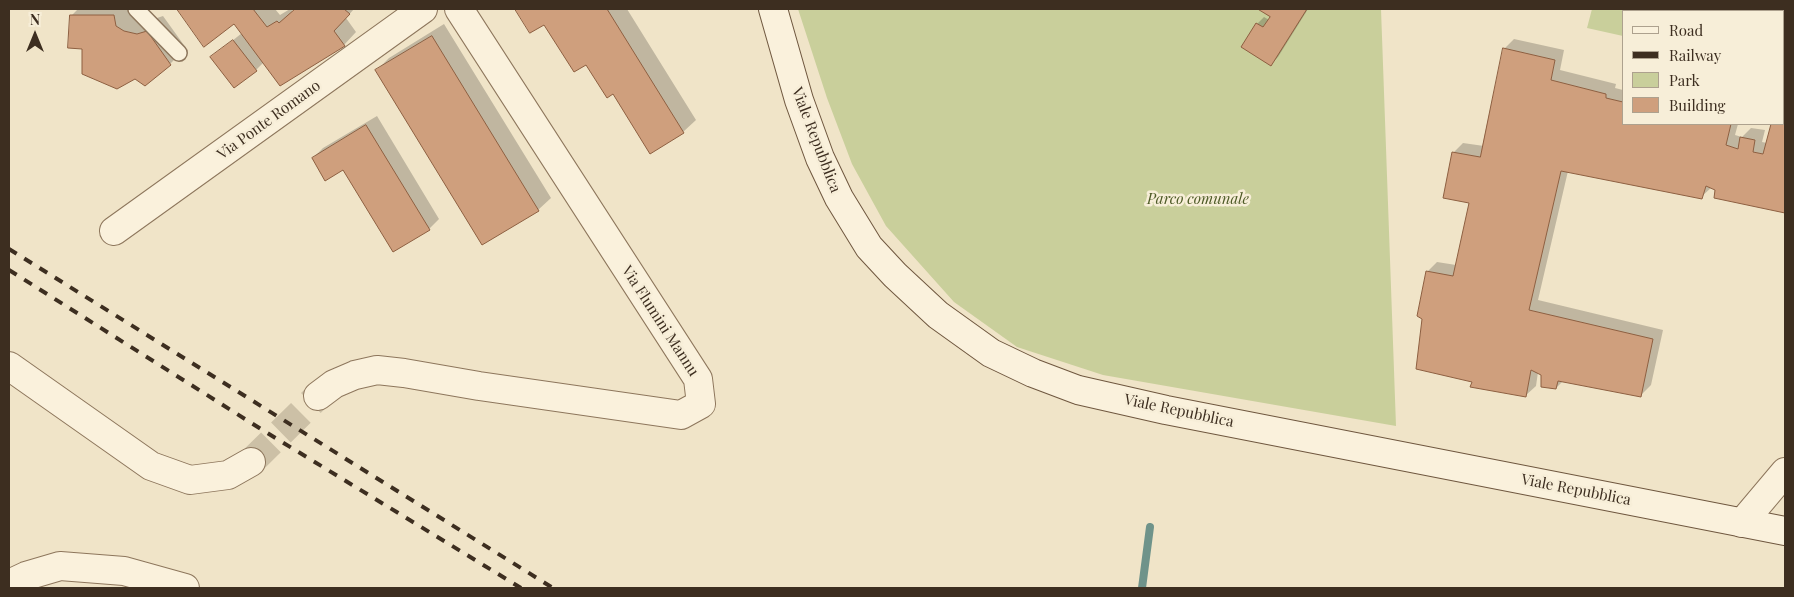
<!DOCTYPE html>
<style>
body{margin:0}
#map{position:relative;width:1794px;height:597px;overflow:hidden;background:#f0e4c8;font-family:"Playfair Display",serif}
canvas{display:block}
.frame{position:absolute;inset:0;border:10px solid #3d2e20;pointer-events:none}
.legend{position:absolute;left:1622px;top:10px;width:162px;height:115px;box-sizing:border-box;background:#f7eed8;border:1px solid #ada18e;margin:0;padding:6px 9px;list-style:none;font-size:15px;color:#3d2e20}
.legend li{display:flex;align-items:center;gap:10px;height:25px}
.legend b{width:25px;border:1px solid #ada18e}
.north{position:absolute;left:10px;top:10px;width:50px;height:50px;-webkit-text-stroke:4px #f7eed8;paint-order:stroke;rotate:0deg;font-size:14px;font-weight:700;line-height:20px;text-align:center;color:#3d2e20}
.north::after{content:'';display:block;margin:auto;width:18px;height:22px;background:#3d2e20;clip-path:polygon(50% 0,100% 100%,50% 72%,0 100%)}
</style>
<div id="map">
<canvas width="1794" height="597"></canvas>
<div class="frame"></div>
<ul class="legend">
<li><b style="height:6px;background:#faf1dc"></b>Road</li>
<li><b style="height:6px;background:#3d2e20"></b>Railway</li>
<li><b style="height:14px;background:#c9cf9b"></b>Park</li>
<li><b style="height:14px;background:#cf9f7d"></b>Building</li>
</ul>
<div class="north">N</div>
</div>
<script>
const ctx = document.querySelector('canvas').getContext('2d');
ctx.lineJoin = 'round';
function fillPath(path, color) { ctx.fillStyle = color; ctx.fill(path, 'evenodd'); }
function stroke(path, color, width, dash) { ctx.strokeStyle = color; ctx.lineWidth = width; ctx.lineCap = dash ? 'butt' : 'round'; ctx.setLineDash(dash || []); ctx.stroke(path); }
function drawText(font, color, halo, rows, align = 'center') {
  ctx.font = font + ' "Playfair Display",serif'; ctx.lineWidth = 5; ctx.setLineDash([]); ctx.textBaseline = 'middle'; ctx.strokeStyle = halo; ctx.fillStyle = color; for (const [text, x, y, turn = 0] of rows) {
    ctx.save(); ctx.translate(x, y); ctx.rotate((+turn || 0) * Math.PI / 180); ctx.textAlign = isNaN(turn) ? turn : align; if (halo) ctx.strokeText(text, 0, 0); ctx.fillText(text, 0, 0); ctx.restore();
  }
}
fillPath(new Path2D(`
 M798,9H1381L1396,426L1103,375L1017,347L954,302L886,226L852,164L827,98Z
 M1592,9H1737V11H1623V36L1587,28Z`), '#c9cf9b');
fillPath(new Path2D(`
 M78,9H131L154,19L163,16L186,48L170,64L83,48L71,16Z
 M179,9H275L280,15L290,9L293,11L296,9H354L346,18L356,32L344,45L264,62L256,70L212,57L242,33L234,23L204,45Z
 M517,9H627L696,120L683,132L613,92L586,63L545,23L531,32Z
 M1260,9H1308L1278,57L1271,64L1257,24L1264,17L1269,20L1272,16Z
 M444,24L551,198L538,210L377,70L389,58Z
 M1514,39L1564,50L1560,70L1616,84L1615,88L1623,90V124H1738L1735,135L1742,137L1751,128L1765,130L1762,142L1767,143L1772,124H1783V95L1785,93V211L1716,197V189L1712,187L1701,197L1568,171L1538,300L1663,330L1651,385L1641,395L1563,381L1556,388L1538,372L1536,386L1525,396L1474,382L1427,272L1437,262L1456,265L1470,202L1453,153L1463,143L1484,146L1504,49Z
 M377,116L439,219L429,229L343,168L313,158L323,148Z`), '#0003');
stroke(new Path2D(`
 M1142,588L1150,527`), '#6f938a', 8);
const building = new Path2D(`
 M177,9H253L267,27L277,21L279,23L295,9H344L350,14L334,31L345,46L280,86L234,24L204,47Z
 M515,9H607L684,133L650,154L613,94L607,98L586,65L574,72L544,25L530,33Z
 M1258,9H1307L1271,66L1241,47L1256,23L1263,27L1270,17Z
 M70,15H114L116,26L124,31L137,34L147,31L171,65L145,86L135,79L117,89L82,74V49L68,48Z
 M432,36L539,211L482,245L375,70Z
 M233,40L257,71L234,88L210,57Z
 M1503,48L1555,60L1551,80L1606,94V98L1623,102V124H1731L1726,145L1738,149L1740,137L1755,140L1753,152L1763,154L1771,124H1783V101L1785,102V213L1714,198L1715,190L1706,186L1702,199L1561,171L1529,310L1653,339L1641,397L1558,381L1556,389L1541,387V375L1531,370L1526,397L1470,387L1472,382L1416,369L1422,319L1417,316L1426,271L1453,276L1469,203L1443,198L1452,152L1480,157Z
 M366,125L430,230L393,252L343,170L325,181L312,158Z`);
fillPath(building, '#cf9f7d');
stroke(building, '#8d5f41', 1);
stroke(new Path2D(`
 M251,462L318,396`), '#ccc0a6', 28, [28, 14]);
const lane = new Path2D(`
 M136,9L179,53`);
const street = new Path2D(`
 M114,231L423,9
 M9,366L151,466L190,480L228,475L251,462
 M318,396L334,384L355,375L377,370L404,373L479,386L681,415L701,404L698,379L459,9
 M1742,523L1785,472
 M9,584L26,576L60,566L124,571L185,588`);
const secondary = new Path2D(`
 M773,9L799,100L820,158L839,198L869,247L895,275L938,315L991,353L1033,373L1078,390L1166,410L1785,531`);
stroke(lane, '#8d765c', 18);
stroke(street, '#8d765c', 30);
stroke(secondary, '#6f573f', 30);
stroke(lane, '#faf1dc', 15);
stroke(street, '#faf1dc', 28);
stroke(secondary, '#faf1dc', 28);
stroke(new Path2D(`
 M9,249L553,588
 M9,270L264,431L521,588`), '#3d2e20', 4, [9, 9]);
drawText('15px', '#3d2e20', '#f7eed8', [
 ["Via Ponte Romano",269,120,-36],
 ["Viale Repubblica",816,140,69],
 ["Via Flumini Mannu",660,321,57],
 ["Viale Repubblica",1179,411,12],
 ["Viale Repubblica",1576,490,11]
]);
drawText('italic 15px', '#4d5a26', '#f7eed8', [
 ["Parco comunale",1198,199]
]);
</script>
